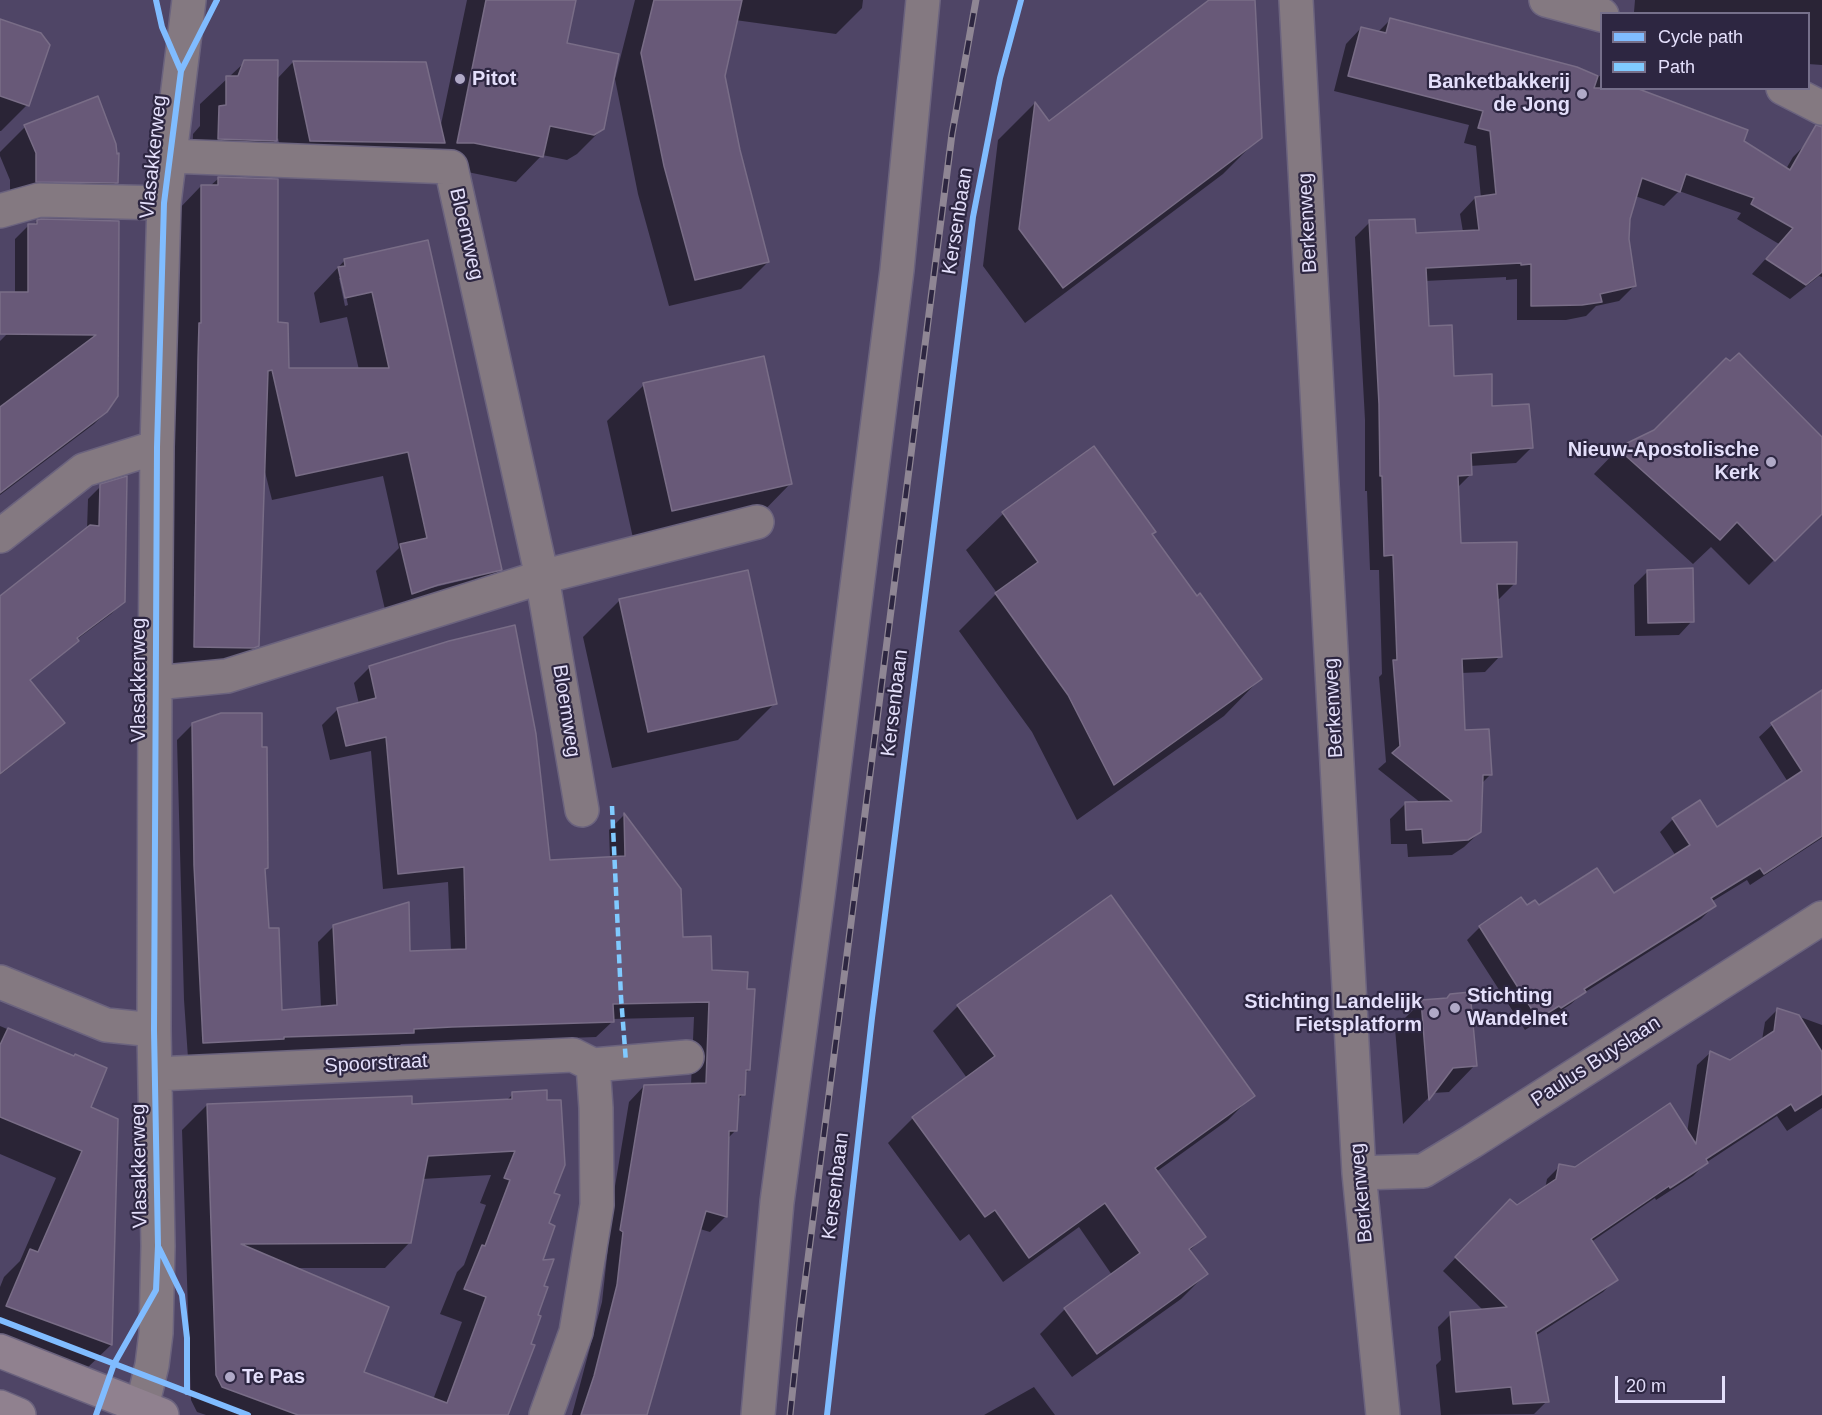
<!DOCTYPE html>
<style>
body{margin:0}
#map{position:relative;width:1822px;height:1415px;overflow:hidden;background:#4f4566;font-family:Helvetica,sans-serif}
canvas{display:block}
.legend{position:absolute;left:1600px;top:12px;width:210px;height:78px;box-sizing:border-box;background:#2d2641;border:2px solid #76708b;margin:0;padding:8px 10px;list-style:none;font-size:18px;color:#e4dffb}
.legend li{display:flex;align-items:center;gap:12px;height:30px}
.legend b{width:30px;border:2px solid #76708b}
.scale{position:absolute;left:1615px;top:1376px;width:110px;height:27px;box-sizing:border-box;border:3px solid #e4dffb;border-top:0;padding-left:8px;font-size:18px;line-height:21px;white-space:nowrap;color:#e4dffb;-webkit-text-stroke:4px #2d2641;paint-order:stroke}
</style>
<div id="map">
<canvas width="1822" height="1415"></canvas>
<ul class="legend">
<li><b style="height:8px;background:#80bcff"></b>Cycle path</li>
<li><b style="height:8px;background:#80caff"></b>Path</li>
</ul>
<div class="scale">20 m</div>
</div>
<script>
const ctx = document.querySelector('canvas').getContext('2d');
ctx.lineJoin = 'round';
function fillPath(path, color) { ctx.fillStyle = color; ctx.fill(path, 'evenodd'); }
function stroke(path, color, width, dash) { ctx.strokeStyle = color; ctx.lineWidth = width; ctx.lineCap = dash ? 'butt' : 'round'; ctx.setLineDash(dash || []); ctx.stroke(path); }
function drawText(font, color, halo, rows, align = 'center') {
  ctx.font = font + ' Helvetica,sans-serif'; ctx.lineWidth = 4.5; ctx.setLineDash([]); ctx.textBaseline = 'middle'; ctx.strokeStyle = halo; ctx.fillStyle = color; for (const [text, x, y, turn = 0] of rows) {
    ctx.save(); ctx.translate(x, y); ctx.rotate((+turn || 0) * Math.PI / 180); ctx.textAlign = isNaN(turn) ? turn : align; if (halo) ctx.strokeText(text, 0, 0); ctx.fillText(text, 0, 0); ctx.restore();
  }
}
fillPath(new Path2D(`
 M467,0H574L565,44L603,128L577,154L567,160L542,155L516,182L448,168H432L436,150L417,169L284,167L278,138L249,166L192,165L193,134L200,126V104L245,62L277,79L293,62L440,129Z
 M635,0H863L862,8L836,34L735,20L723,76L739,151L768,262L741,289L669,306L638,194L615,79Z
 M1212,0H1253L1260,137L1223,174L1025,323L983,266L998,140L1034,104L1049,123Z
 M1635,0H1822V65L1808,64V14H1640L1634,12Z
 M1390,20L1581,69L1602,77V88L1743,142L1786,169L1793,157L1808,142L1822,150V277L1819,276L1790,299L1752,274L1779,244L1737,219L1741,213L1679,191L1664,206L1635,196L1629,219L1628,239L1634,286L1619,301L1596,306L1586,316L1566,320H1517V279L1506,280V277L1425,281L1428,328L1453,377L1491,407L1531,448L1516,463L1470,466L1471,474L1457,488L1459,545L1514,584L1499,599H1496L1500,656L1485,672L1461,673L1464,732L1491,774L1482,783L1480,832L1464,847L1452,855L1408,857L1407,844H1391L1390,819L1405,804L1421,803L1378,769L1386,762L1379,677L1382,674L1379,570H1370L1367,491H1365V420L1355,237L1370,222L1415,234L1463,232L1460,214L1475,198H1481L1476,146L1464,143L1469,125L1334,91L1346,44L1361,28L1377,33Z
 M0,21L27,105L1,131H0Z
 M25,127L117,181L90,208H10V180L0,156V152Z
 M219,178L277,324L287,370H359L347,317L320,323L314,293L345,260L427,242L500,570L475,595L387,618L376,571L399,548L383,476L272,500L264,468L258,646L232,671H169L175,349L177,347L176,212L201,186H210ZM339,278H342L348,305L345,306ZM473,575V578L431,588L430,585Z
 M37,221L117,222L108,410L94,424L0,495V341L15,326V239L28,226H33Z
 M644,385L790,484L754,521L635,547L607,421Z
 M1654,431L1822,439V504L1814,520L1749,585L1711,547L1693,564L1594,474L1618,449Z
 M1094,448L1151,535L1260,679L1224,716L1077,820L1032,732L959,631L997,593L966,550L1003,514Z
 M101,486L124,601L111,614L76,640L64,653L29,681L63,723L50,735L0,775V599L87,530L88,499Z
 M1648,571L1692,621L1679,635L1635,636L1634,585Z
 M620,600L775,703L738,740L612,768L583,637Z
 M370,667L549,861L610,858L609,830L624,815L680,890L681,939L711,971L749,1070L744,1074L743,1094L737,1101L736,1130L727,1139L726,1216L710,1232L700,1229L646,1415H572L602,1302L608,1248L605,1246L629,1102L644,1086L691,1085L694,1017L612,1019V1022L596,1037L401,1044L397,1048L269,1052L267,1054L188,1058L184,1000L177,740L193,724L263,870L267,930L281,1011L321,1008L318,942L334,926L408,953L451,951L448,882L383,889L371,751L330,760L322,725L338,709L359,704L354,683Z
 M1814,697L1822,709V838L1750,885L1747,880L1711,902L1714,906L1701,919L1582,994L1571,1004L1547,1020L1546,1017L1525,1030L1467,940L1480,927L1527,907L1538,908L1614,895L1676,856L1660,832L1673,819L1717,829L1788,782L1759,737L1772,725Z
 M1421,1002L1475,1065L1449,1092L1433,1093L1403,1124L1395,1028Z
 M958,1006L1253,1095L1228,1120L1156,1172L1204,1237L1189,1251L1206,1274L1181,1299L1072,1377L1040,1334L1065,1309L1112,1275L1079,1227L1003,1282L969,1234L960,1241L888,1143L913,1118L967,1078L933,1031Z
 M1778,1009L1822,1025V1108L1787,1131L1777,1116L1707,1162L1693,1176L1656,1200L1655,1198L1591,1242L1616,1279L1603,1292L1535,1336L1547,1401L1534,1414L1441,1415L1436,1365L1441,1360L1438,1327L1451,1314L1484,1311L1443,1271L1497,1214L1517,1207L1545,1189L1547,1179L1560,1166L1575,1169L1687,1133L1697,1065L1710,1053L1730,1061L1762,1040L1765,1022Z
 M0,1026L73,1057L89,1108L116,1120L111,1345L84,1371L0,1340V1287L4,1277L20,1261L56,1178L0,1154Z
 M513,1094L552,1194L541,1261L543,1287L537,1315L507,1415H206L197,1412L191,1400L182,1130L207,1105L411,1106L506,1101ZM491,1175L480,1203L486,1205L464,1265L457,1272L440,1314L462,1322L433,1400L362,1373L293,1268H385L410,1242L422,1179Z
 M1034,1387L1055,1415H984Z`), '#0007');
const building = new Path2D(`
 M486,0H576L567,43L619,54L604,129L594,135L550,126L543,157L474,143H457Z
 M654,0H742L725,76L740,150L769,262L695,280L664,166L641,53Z
 M1209,0H1255L1262,138L1063,288L1019,229L1035,102L1049,121Z
 M1390,18L1577,67L1598,76L1594,88H1636L1748,130L1744,141L1790,170L1816,125L1822,127V272L1806,285L1766,259L1793,228L1751,204L1754,198L1686,174L1680,192L1642,178L1630,219L1629,239L1636,286L1600,294L1602,302L1582,305L1531,306V264L1521,265V263L1426,268L1429,326L1452,325L1454,376L1492,374V406L1529,404L1531,424L1533,448L1471,453L1472,475L1458,476L1461,543L1517,542L1516,584H1497L1502,657L1462,659L1465,730L1489,729L1492,775H1483L1481,832L1468,840L1423,843L1422,829L1406,830L1405,802L1452,801L1392,753L1400,746L1393,660H1397L1393,555L1384,556L1382,476H1380L1379,404L1369,220L1415,219L1416,233L1479,230L1475,197L1496,194L1490,131L1478,128L1483,111L1348,76L1361,27L1386,33Z
 M0,19L41,33L50,45L29,106L0,96Z
 M244,60H278L277,141L218,139L219,106L226,105V76H238Z
 M293,61L426,62L445,143L310,141Z
 M98,96L116,144L117,154L119,153L118,183L36,182V153L24,125Z
 M218,177L278,179V322L288,323L289,368H389L372,292L345,298L338,267L345,266L344,259L428,240L502,570L438,585L412,594L400,544L427,538L408,452L296,476L272,370L268,371L259,646L254,648L194,647L198,359L199,323H201V185H218Z
 M41,219L119,221L118,396L107,412L0,493V407L96,335L0,334V292H28V224H37V220Z
 M1739,353L1822,437V514L1775,561L1737,522L1720,540L1617,448L1654,430L1726,358L1730,361Z
 M764,356L792,484L672,511L643,383Z
 M1094,446L1156,532L1152,534L1197,596L1200,593L1262,679L1114,785L1068,695L995,593L1038,562L1002,512Z
 M127,476L125,602L77,638L79,641L30,680L65,723L0,774V596L90,525L99,526L100,484Z
 M1693,568L1694,622L1648,623L1647,570Z
 M748,570L777,704L648,732L619,599Z
 M515,625L536,734L550,860L625,856L624,813L681,889L683,937L711,936L712,970L748,972L747,989H755L750,1070H746L745,1095H739L737,1131H729L727,1217L706,1211L647,1415H581L594,1376L617,1285L623,1232L620,1230L644,1085L706,1083L709,1002L613,1004L614,1022L452,1027L414,1029V1033L284,1037V1039L203,1043L194,865L192,723L221,713H262V747H267L268,868L265,869L269,928H279L282,1010L337,1005L333,925L409,902L410,951L466,949L464,867L398,874L386,737L346,746L337,708L376,698L369,666L449,641Z
 M1822,690V836L1764,874L1760,868L1711,898L1716,906L1584,989L1586,992L1572,1001L1561,1008L1559,1006L1538,1019L1479,926L1521,897L1527,905L1535,900L1539,905L1597,868L1614,893L1690,845L1672,818L1700,800L1717,827L1802,771L1771,723Z
 M1111,895L1255,1096L1155,1168L1206,1237L1189,1249L1208,1274L1097,1354L1064,1308L1140,1253L1105,1203L1029,1258L995,1210L985,1217L912,1117L995,1056L957,1005Z
 M1470,992L1477,1066L1453,1068L1429,1100L1421,1000L1447,998L1450,994Z
 M1777,1008L1799,1015L1822,1052V1094L1795,1111L1791,1104L1706,1159L1708,1163L1670,1188L1669,1186L1591,1239L1618,1280L1536,1332L1549,1402L1513,1404L1511,1387L1456,1392L1450,1312L1507,1307L1455,1257L1510,1199L1517,1205L1556,1179L1559,1164L1575,1167L1670,1103L1696,1144L1710,1051L1730,1060L1751,1046L1774,1031Z
 M8,1028L74,1056L75,1054L107,1068L91,1107L118,1119L112,1345L6,1306L30,1249L38,1252L82,1151L0,1117V1045Z
 M547,1090V1100H561L565,1165L554,1193L560,1195L549,1223L555,1226L543,1260L554,1259L544,1286L548,1287L538,1315L541,1316L531,1344L535,1345L508,1415H298L222,1387L216,1375L207,1104L412,1096V1104L512,1099V1092ZM515,1151L504,1178L510,1180L485,1246L482,1245L464,1289L486,1297L447,1403L364,1372L389,1307L241,1244L411,1243L428,1156Z`);
fillPath(building, '#685978');
stroke(building, '#796d87', 1.5);
const minor = new Path2D(`
 M1296,0L1359,1173L1383,1415
 M1546,0L1602,15
 M1783,88L1822,108
 M0,211L39,200L164,203
 M0,536L84,470L157,447
 M155,683L227,676L542,577L451,167L169,156
 M582,810L542,577L757,522
 M0,982L106,1025L154,1030
 M593,1065L687,1057
 M156,1074L573,1055L593,1065L596,1108L597,1205L576,1332L546,1415
 M1359,1173L1423,1171L1471,1142L1822,918
 M140,1415L152,1365L156,1333L158,1246L154,1030L155,683L157,447L164,203L189,0
 M758,1415L777,1202L818,895L897,270L923,0`);
const major = new Path2D(`
 M0,1351L162,1415
 M0,1407L19,1415`);
stroke(minor, '#6b637e', 36);
stroke(major, '#6b637e', 36);
stroke(minor, '#847981', 33);
stroke(major, '#90818f', 33);
const rail = new Path2D(`
 M790,1415L800,1321L952,134L976,0`);
stroke(rail, '#8f8694', 7);
stroke(rail, '#2d2641', 4.5, [14]);
stroke(new Path2D(`
 M612,806L621,997L626,1062`), '#80caff', 4.5, [9, 4.5]);
stroke(new Path2D(`
 M156,0L162,27L181,71L217,0
 M159,1248L182,1295L187,1338V1392
 M0,1320L248,1415
 M96,1415L114,1364L156,1290L158,1246L154,1030L157,447L164,203L181,71
 M827,1415L872,1018L973,217L1000,78L1021,0`), '#80bcff', 6);
for (const [x, y, r, color] of [
 [460,79,6,"#b0a9c7"],
 [1582,94,6,"#b0a9c7"],
 [1771,462,6,"#b0a9c7"],
 [1455,1008,6,"#b0a9c7"],
 [1434,1013,6,"#b0a9c7"],
 [230,1377,6,"#b0a9c7"]
]) { const dot = new Path2D(); dot.arc(x, y, r, 0, 2 * Math.PI); ctx.fillStyle = color; ctx.fill(dot); stroke(dot, '#2d2641', 2); }
drawText('bold 20px', '#e4dffb', '#2d2641', [
 ["Pitot",472,79],
 ["Banketbakkerij",1570,82,"right"],
 ["de Jong",1570,105,"right"],
 ["Nieuw-Apostolische",1759,450,"right"],
 ["Kerk",1759,473,"right"],
 ["Stichting",1467,996],
 ["Wandelnet",1467,1019],
 ["Stichting Landelijk",1422,1002,"right"],
 ["Fietsplatform",1422,1025,"right"],
 ["Te Pas",242,1377]
], 'left');
drawText('20px', '#e4dffb', '#2d2641', [
 ["Vlasakkerweg",154,157,-84],
 ["Kersenbaan",958,221,-81],
 ["Berkenweg",1308,223,-93],
 ["Bloemweg",466,234,77],
 ["Vlasakkerweg",139,680,-90],
 ["Kersenbaan",895,703,-83],
 ["Berkenweg",1334,708,-93],
 ["Bloemweg",566,711,81],
 ["Paulus Buyslaan",1596,1062,-33],
 ["Spoorstraat",376,1064,-3],
 ["Vlasakkerweg",140,1166,-91],
 ["Kersenbaan",836,1186,-83],
 ["Berkenweg",1362,1193,-95]
]);
</script>
